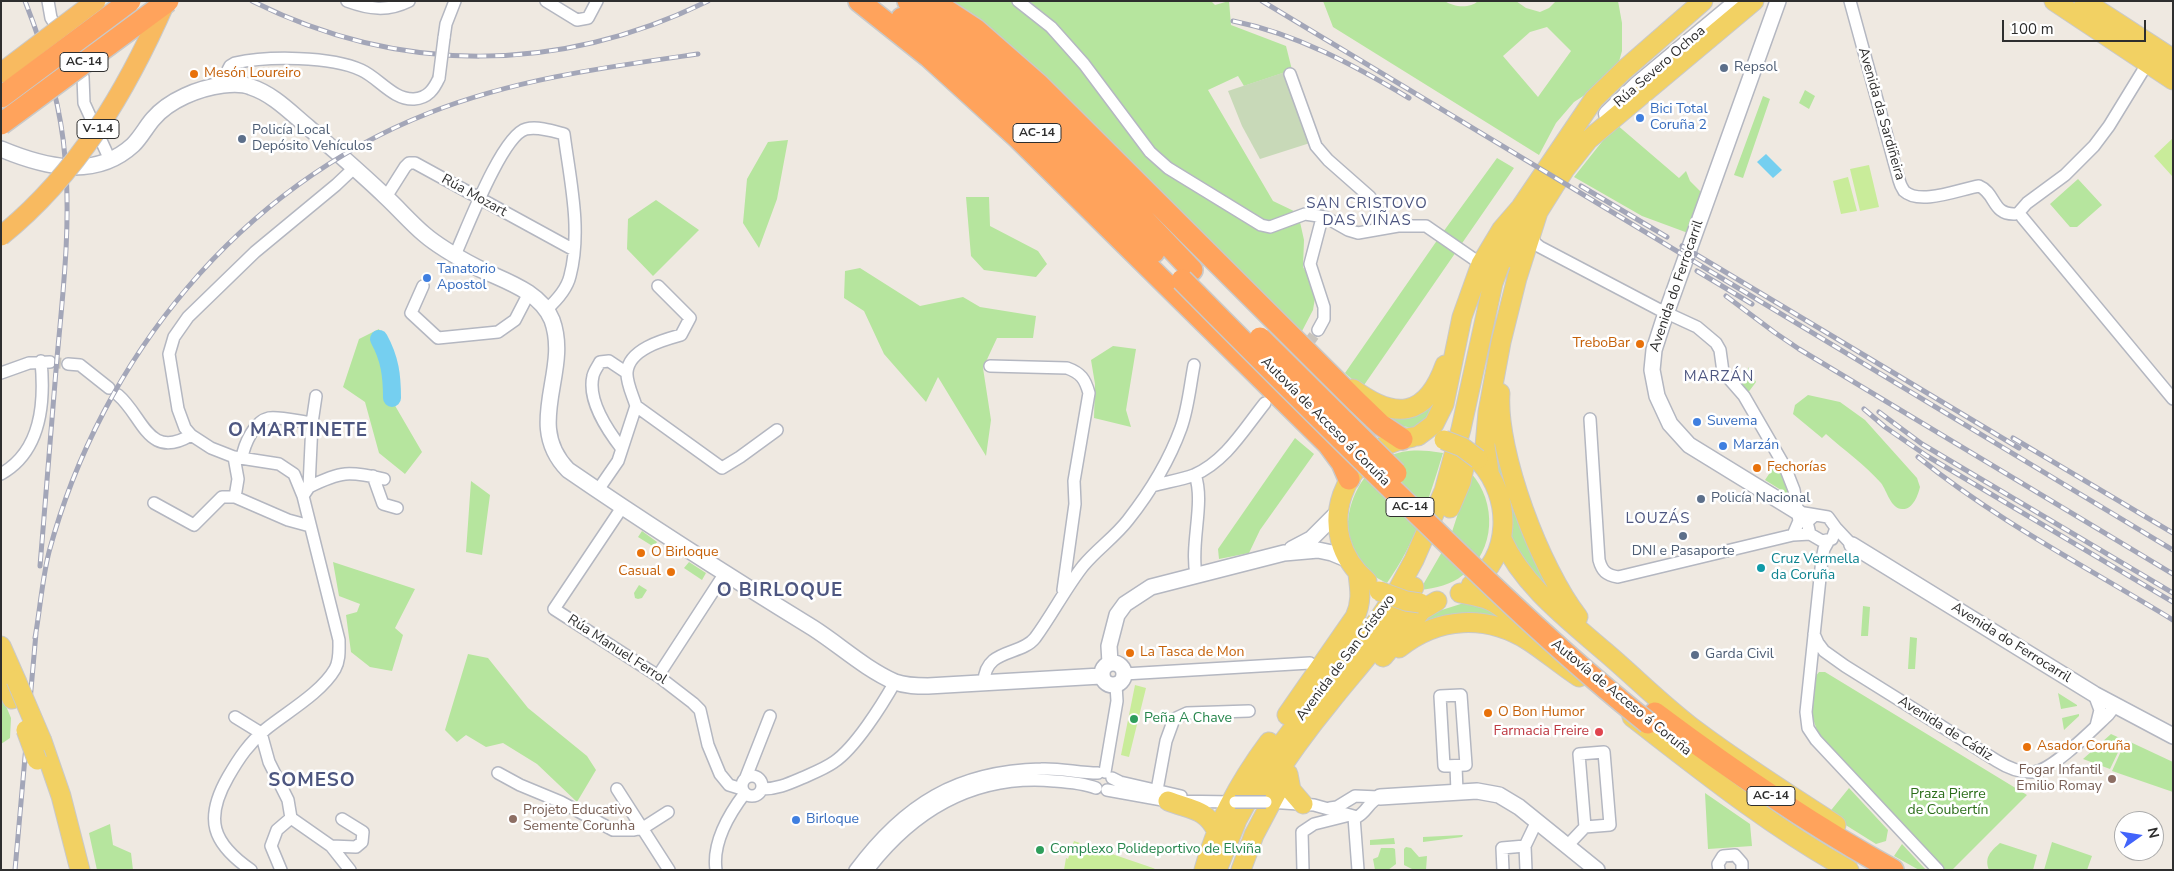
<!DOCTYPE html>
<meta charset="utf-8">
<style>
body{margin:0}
#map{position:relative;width:2174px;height:871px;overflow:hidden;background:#efe9e1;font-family:"Nunito Sans",sans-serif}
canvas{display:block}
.frame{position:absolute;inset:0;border:2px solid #2e2e2e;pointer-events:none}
.north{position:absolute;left:2114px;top:811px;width:50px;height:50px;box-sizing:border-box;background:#fff;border:1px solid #ababab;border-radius:50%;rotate:77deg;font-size:14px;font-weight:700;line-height:20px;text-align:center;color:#2e2e2e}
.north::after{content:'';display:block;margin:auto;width:18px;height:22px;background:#4264fb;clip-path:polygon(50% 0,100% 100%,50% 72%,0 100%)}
.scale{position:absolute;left:2002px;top:20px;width:144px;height:22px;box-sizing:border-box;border:2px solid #2e2e2e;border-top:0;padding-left:6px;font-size:15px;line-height:18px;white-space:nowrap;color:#2e2e2e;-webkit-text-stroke:4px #fff;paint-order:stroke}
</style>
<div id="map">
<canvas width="2174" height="871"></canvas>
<div class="frame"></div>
<div class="north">N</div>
<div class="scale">100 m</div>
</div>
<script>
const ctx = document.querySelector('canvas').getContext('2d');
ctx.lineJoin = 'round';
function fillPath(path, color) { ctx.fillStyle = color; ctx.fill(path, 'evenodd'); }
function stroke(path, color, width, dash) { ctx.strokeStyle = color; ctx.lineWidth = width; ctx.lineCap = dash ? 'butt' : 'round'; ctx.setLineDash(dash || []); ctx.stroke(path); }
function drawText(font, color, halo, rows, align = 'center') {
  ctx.font = font + ' "Nunito Sans",sans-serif'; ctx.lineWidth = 5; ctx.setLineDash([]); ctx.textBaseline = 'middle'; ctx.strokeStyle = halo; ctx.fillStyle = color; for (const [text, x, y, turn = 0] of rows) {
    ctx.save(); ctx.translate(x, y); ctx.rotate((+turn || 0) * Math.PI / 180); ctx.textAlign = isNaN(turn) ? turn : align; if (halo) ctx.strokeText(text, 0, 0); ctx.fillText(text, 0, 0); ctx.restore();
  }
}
fillPath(new Path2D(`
 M949,1H1211L1215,5L1229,1L1231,25L1286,46L1292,70L1244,86L1238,76L1208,90L1273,201L1298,213L1304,240L1303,267L1311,280L1315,298L1313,310L1301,333Z
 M1323,1H1445C1453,7 1470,9 1478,1H1516L1526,8L1540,12L1549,8L1556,1H1618L1622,23V51L1618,65L1594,89L1574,102L1556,123L1539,155L1333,27ZM1547,27L1571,51L1538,97L1503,56L1530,32Z
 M1805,90L1815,96L1809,109L1799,103Z
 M1763,96L1770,99L1743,178L1734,175Z
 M1616,124L1679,178L1686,171L1690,181L1702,193L1688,233L1642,216L1574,177Z
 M788,140L777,199L759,248L743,223L747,179L768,142Z
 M1497,158L1514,168L1362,388L1345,373L1438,239Z
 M2078,179L2102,205L2077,227H2070L2050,204Z
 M966,197H989L990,226L1038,251L1047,264L1036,277L984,270L971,256Z
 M656,200L699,230L653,276L627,249L628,219Z
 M860,268L920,306L963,297L980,307L1036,316L1033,338H997L983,368L991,420L986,456L938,377L926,402L884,354L864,311L844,298L845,271Z
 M379,329L391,375L390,397L422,452L405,474L379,453L365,402L343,387L359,339Z
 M1113,346L1136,349L1126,410L1131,427L1094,418L1095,384L1091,360Z
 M1748,367L1756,382L1747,394L1739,382L1748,374Z
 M1439,391L1433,413L1414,428L1394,425L1381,411Z
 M1808,395L1840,402L1865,420L1917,478L1920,487C1918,495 1913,510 1902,509C1891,509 1887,491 1881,483C1865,465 1844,450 1826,434L1822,438L1793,414L1795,405Z
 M1494,403L1571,615L1536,581L1511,542L1513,523L1511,505L1506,487L1492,461Z
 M1295,438L1314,454L1260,530L1249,553L1219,559L1218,549Z
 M1429,451L1443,453C1429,499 1415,544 1387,583C1380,580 1373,576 1367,571C1332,539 1349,479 1388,457C1401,450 1416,450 1429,451Z
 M1778,467L1780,471L1783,470L1791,491L1789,495L1765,480L1773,468Z
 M1471,473C1497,502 1496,551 1463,575C1451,585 1436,588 1420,590L1450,538Z
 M471,481L490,495L482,555L466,552Z
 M642,531L657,542L654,547L638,537Z
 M333,562L415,589L395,628L403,635L392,671L370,667L351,652L346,615L357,612L360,604L339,596Z
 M689,562L706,573L702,580L684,568Z
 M639,585L647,590L642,598L638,599L635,598L634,593Z
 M1467,602H1482L1528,637L1413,625L1429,614Z
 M1863,606L1870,607L1868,636H1861Z
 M1910,637L1917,638L1915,669H1908Z
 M468,654L488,658L528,708L587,756L596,770L577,802L537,764L503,743L486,747L466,735L457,742L445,730Z
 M1819,672H1825L2027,795L1952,870H1945L1819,736L1812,716L1815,677Z
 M2058,693L2077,705V706L2061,709Z
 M1,694L11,718L10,738L1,744Z
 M2079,714V716L2064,730L2062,718Z
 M2111,734L2124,740L2110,769L2083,759Z
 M2126,740L2173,762V792L2112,771Z
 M1849,788L1888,830L1886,841L1876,844L1828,814Z
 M1705,793L1750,824L1752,846L1708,849Z
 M110,824L113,845L131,853L133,870H97L89,833Z
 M1463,835L1462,837L1423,842V837Z
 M1394,838L1395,844L1370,845V840Z
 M2052,842L2092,856L2087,870H2044Z
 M2000,843L2037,855L2033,870H1989C1984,857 1991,851 2000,843Z
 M1902,844L1926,870H1919L1894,856Z
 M1406,847L1411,848L1419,857L1427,856L1426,870H1414L1404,865V849Z
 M1381,848H1393L1395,849L1396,864L1388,870H1375L1373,859L1378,857Z`), '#b6e59e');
fillPath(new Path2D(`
 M1285,72L1310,143L1260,159L1242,126L1228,91Z`), '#c8d9b8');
fillPath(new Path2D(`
 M2173,138V175L2172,176L2154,156Z
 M1869,165L1879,207L1860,211L1850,169Z
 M1848,177L1857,211L1841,214L1833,181Z
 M1135,685L1146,688L1129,757L1121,755Z
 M1074,841L1153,868L1157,870H1064L1066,858L1068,859Z`), '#c9ec9a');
fillPath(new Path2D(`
 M1766,154L1782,170L1773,178L1757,162Z`), '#75cff0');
stroke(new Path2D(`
 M379,339C390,359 392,376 392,398`), '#75cff0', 18);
stroke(new Path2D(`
 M50,362L68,364
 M1288,371L1318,330`), '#c8c4bd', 11, [11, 5.5]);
const minor = new Path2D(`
 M48,1L51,18L62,35
 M347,1C369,9 387,12 409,1
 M546,1L577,20L588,18L597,1
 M1018,1L1051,27L1084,64L1150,152L1168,168L1261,225L1270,227L1305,214L1325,217L1348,230L1358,233L1398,226H1426L1481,264
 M1850,1L1899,180C1900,184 1902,188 1904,191C1920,206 1960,189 1979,186C1996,193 1992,215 2015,214
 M444,38L446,24L455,1
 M78,63L83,77L84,103L110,160
 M1290,74L1316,146L1328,160L1370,197L1378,212L1379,229
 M220,85L230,66L235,63C267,56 331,56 361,70C379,78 393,100 414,99C428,98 434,89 439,78
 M386,197L405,167L409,163H415L574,250
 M2020,211L2027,203L2065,175L2094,146L2109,126L2147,64
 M2022,217L2173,399
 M1532,234L1535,243L1540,247L1658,309L1697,327L1716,343L1720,350L1723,372L1744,396L1785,467L1794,490L1799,521L1793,535
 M455,255C466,231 502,135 526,129C538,126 553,131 564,134C570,180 582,230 570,276C567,289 556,301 546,310
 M423,286L411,313L438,338L498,332L515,320L529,293
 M1318,330L1324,319V307L1310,264L1321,222L1325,217
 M68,364L80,365L109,388
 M990,366L1067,368C1081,373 1085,379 1089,393L1074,481L1075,504L1063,590
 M1,373L29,363L50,362
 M118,395C143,416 148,461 191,435
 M636,406C633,396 626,382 627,372C629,349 663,340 681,335L690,318L658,286
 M1590,419L1599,560C1602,571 1606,575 1618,577L1793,535L1810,534
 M622,449C608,431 587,401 593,376C594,371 598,366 600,362L609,361L627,373
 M234,457L238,479L235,497L288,520L310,526
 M242,458C244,445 254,421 269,418C279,416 301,422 312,423
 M1,474C42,451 45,402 41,361
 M1195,475C1205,502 1190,544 1196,574
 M373,476L383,504L397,508
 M1152,486C1166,482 1181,480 1194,475C1226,461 1244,429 1265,403
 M309,487C341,471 349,471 384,479
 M598,490L618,461L636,406L722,468L740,457L777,430
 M303,496L309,487L312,423L316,396
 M154,503L194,525L222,497H235
 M623,506L554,609L658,676L693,703L700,710L708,745L720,774L729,785L742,789
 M1798,512L1828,517L1836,528L1832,539L1822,541L1810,534L1807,522L1815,515
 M1836,528L1852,545
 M1829,540L1824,549L1822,559L1806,712L1808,728L1816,740L1938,870
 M1814,634L1818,643L1824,651L1845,666L1997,761C2008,768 2020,773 2034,772C2053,770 2093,729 2108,715L2115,706
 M1124,674L1310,663
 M658,676L725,573
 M984,682C985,648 1021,656 1035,638C1052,615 1065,589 1083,566C1097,549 1115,537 1128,520C1150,492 1169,461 1181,428C1188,409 1190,386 1194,365
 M2094,694L2100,710L2096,726
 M1461,695L1466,765L1444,766L1440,696Z
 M235,717L261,733L269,762L288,800L291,818L331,846L350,870
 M1604,752L1610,825L1585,827L1579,754Z
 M1456,766L1457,792
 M1105,772L1117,701L1116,685
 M498,773L520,785L561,802L613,830H634L643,828L668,812
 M742 786a10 10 0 1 1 20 0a10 10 0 1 1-20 0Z
 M746,777L770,716
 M1112,778L1120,782L1181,796
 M617,789L669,870
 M762,789C777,789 788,784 802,778C813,773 824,769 834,762C855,748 882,705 895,682
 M1107,790L1168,801L1234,802
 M1157,790L1166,741L1174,719L1187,713L1249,711
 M1268,802L1314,805L1357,817C1367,812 1369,801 1380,797
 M1330,808L1337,807L1355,796L1379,797
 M1354,817L1358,870
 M331,846L356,847L362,842L363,832L342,819
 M1567,846L1585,827
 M251,870C212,843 204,819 228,777C239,758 249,743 266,729C287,712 321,693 335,669C340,660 339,650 339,640L303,496L294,474L279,464L234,457L211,448L191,435L185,428L178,409L169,354L174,337L188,317L255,252L336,185L354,168
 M281,870L271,846L277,830L291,818
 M716,870C712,842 729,814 745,793
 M855,870C904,804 957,771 1041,769C1060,768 1079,773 1098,773
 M868,870C915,809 976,774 1054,781C1068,782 1083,783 1096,788
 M1303,870L1302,832L1314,824L1350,815
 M1503,870L1502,848L1525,846
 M1526,870L1525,846L1537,821
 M1719,870L1718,864L1723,856L1735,855L1742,863V870`);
const tertiary = new Path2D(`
 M1778,1L1663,322L1654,350L1652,370L1657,396L1670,424L1689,445L1798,512
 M1,149C44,167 95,180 133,145C141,137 146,127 153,119C169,100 199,88 223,85C232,84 242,83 251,87C273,94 291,113 308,127C334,150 360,172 385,196C398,208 410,222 424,234C439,247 457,257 476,267C501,280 540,290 552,320C571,372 523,424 568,470C648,525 730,577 813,628C841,646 864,668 895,682C906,686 917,686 928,686L1101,676
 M1852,545L2094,694L2173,736
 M1292,549L1311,539L1339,511
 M1102 674a11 11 0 1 1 22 0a11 11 0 1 1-22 0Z
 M1110,663L1109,646L1117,615L1125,604L1151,587L1284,553L1318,550L1332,553L1349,560
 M1380,797L1477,791L1499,795L1519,807L1597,870`);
const secondary = new Path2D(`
 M1607,114L1637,85L1738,1`);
const primary = new Path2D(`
 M2054,1L2173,80
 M2084,1L2173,59
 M1514,259L1519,245L1538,212
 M1353,389C1395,420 1426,418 1445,365
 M1500,393C1496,453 1541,570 1578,617
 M1418,436L1434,424L1444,404L1462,317L1481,264L1502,229L1521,207L1594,99L1624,70L1703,1
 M1489,471L1485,446L1488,412L1501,342L1517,278L1538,212L1565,169L1588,140L1754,1
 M1450,508L1461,482L1467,453
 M1502,539C1522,584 1566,618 1603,650C1635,677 1664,707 1698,732C1742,765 1790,795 1836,825
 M1367,581C1310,533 1343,447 1413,437
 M1471,585C1512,556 1512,498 1480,462
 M1460,593C1485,598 1492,598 1512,616
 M1,646L16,680
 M1399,648C1438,617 1486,614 1529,641C1546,652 1562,666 1579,677
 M1383,657L1422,610L1437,601
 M1,672L12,699
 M1287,715L1355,617C1362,602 1360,590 1358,574
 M1632,717C1703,772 1770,826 1849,870
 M42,741L61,796L80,870
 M1288,774L1291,790L1303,804
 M1267,789C1286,759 1307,730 1330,702C1361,663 1391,633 1414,587
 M1168,801C1190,810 1206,808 1217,832
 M1204,870C1217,822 1240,781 1269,742
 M1217,870L1237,820L1271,758L1313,702L1378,620L1396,593L1414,560L1444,491L1461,429L1493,283L1521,207
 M1241,870L1254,835L1280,786`);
const motorway = new Path2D(`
 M859,1L928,56L1018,138L1328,444L1342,463L1349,479
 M908,1C1015,77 1102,176 1192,270
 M932,1L975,29L1039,85L1357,402L1381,425L1402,439
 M902,18C996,84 1075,170 1154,252
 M1655,713C1731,770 1809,824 1893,870`);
stroke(minor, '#b4b7c1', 14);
stroke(tertiary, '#b4b7c1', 18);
stroke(secondary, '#b4b7c1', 19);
stroke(primary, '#c9c9c9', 21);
stroke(motorway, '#c9c9c9', 24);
stroke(minor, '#fff', 11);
stroke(tertiary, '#fff', 15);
stroke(secondary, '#fff', 16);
stroke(primary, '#f2d163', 19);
stroke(motorway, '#ffa35c', 21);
const rail = new Path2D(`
 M25,1C45,52 61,104 65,158C71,225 63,292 57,358C51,427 46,497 40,566
 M252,1C400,75 559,74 708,1
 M1262,1L2173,550
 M1233,21C1297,34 1354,65 1409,98
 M1581,186L1667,237
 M1682,246L2019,448
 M1697,271L1752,304
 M1726,296L1774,332L1799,349L2173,574
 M1864,409L1885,427L1927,456L2173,602
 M1879,412L1922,444L2173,593
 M2013,438L2173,533
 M1918,457C1997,521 2087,567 2173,620
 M35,638C40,610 42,580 49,552C101,358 240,187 429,113C515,79 607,67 698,54
 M15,870L36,633`);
stroke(rail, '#a3a6b8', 5);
stroke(rail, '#fff', 3, [9]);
const minorBridge = new Path2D(`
 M439,78L444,38
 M1235,802H1266`);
const primaryBridge = new Path2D(`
 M1444,440L1462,447L1478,459
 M1379,591L1406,601L1420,603
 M16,680L42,741
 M26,730L37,760`);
const trunkBridge = new Path2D(`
 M1,73L96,1
 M1,236C78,174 127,90 166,1`);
const motorwayBridge = new Path2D(`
 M1,97L130,1
 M1,124L168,1
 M1182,280C1263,362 1344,443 1427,523C1498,592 1570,661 1648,723
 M1260,338L1396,473`);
stroke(minorBridge, '#b4b7c1', 14, []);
stroke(primaryBridge, '#c9c9c9', 21, []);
stroke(trunkBridge, '#c9c9c9', 21, []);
stroke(motorwayBridge, '#c9c9c9', 24, []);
stroke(minorBridge, '#fff', 11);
stroke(primaryBridge, '#f2d163', 19);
stroke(trunkBridge, '#f8ba60', 19);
stroke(motorwayBridge, '#ffa35c', 21);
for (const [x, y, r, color] of [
 [1724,68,5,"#5c6f8a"],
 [194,74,5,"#e8710a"],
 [1640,118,5,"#3f7fe0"],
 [242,139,5,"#5c6f8a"],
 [427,278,5,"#3f7fe0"],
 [1640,344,5,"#e8710a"],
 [1697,422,5,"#3f7fe0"],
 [1723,446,5,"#3f7fe0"],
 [1757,468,5,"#e8710a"],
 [1701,499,5,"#5c6f8a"],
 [1683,536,5,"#5c6f8a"],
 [641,553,5,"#e8710a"],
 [1761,568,5,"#0f9aa8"],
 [671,572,5,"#e8710a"],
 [1130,653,5,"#e8710a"],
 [1695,655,5,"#5c6f8a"],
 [1488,713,5,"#e8710a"],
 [1134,719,5,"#2e9e5b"],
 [1599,732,5,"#e0444e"],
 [2027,747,5,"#e8710a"],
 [2112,779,5,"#8d6e63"],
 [513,819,5,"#8d6e63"],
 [796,820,5,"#3f7fe0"],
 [1040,850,5,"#2e9e5b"]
]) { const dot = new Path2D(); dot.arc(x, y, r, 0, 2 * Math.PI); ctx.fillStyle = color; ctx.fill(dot); stroke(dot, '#fff', 2); }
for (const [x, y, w] of [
 [84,62,48],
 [98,129,42],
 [1037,133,48],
 [1410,507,48],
 [1771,796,48]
]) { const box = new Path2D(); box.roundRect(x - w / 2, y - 9.5, w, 19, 4); ctx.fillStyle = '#fff'; ctx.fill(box); stroke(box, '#2e2e2e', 1); }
drawText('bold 12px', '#2e2e2e', null, [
 ["AC-14",84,62],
 ["V-1.4",98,129],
 ["AC-14",1037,133],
 ["AC-14",1410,507],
 ["AC-14",1771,796]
]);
drawText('14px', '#2e2e2e', '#fff', [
 ["Rúa Severo Ochoa",1660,67,-41],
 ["Avenida da Sardiñeira",1881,114,74],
 ["Rúa Mozart",474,196,29],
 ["Avenida do Ferrocarril",1677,286,-71],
 ["Autovía de Acceso á Coruña",1325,422,45],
 ["Avenida do Ferrocarril",2011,643,32],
 ["Rúa Manuel Ferrol",617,650,33],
 ["Avenida de San Cristovo",1346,658,-53],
 ["Autovía de Acceso á Coruña",1621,698,39],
 ["Avenida de Cádiz",1945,729,32]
]);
drawText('14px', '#4e5e75', '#fff', [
 ["Repsol",1734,68],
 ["Policía Local",252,131],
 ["Depósito Vehículos",252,147],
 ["Policía Nacional",1711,499],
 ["DNI e Pasaporte",1683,552,"center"],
 ["Garda Civil",1705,655]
], 'left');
drawText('14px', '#c56008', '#fff', [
 ["Mesón Loureiro",204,74],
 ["TreboBar",1630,344,"right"],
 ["Fechorías",1767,468],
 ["O Birloque",651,553],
 ["Casual",661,572,"right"],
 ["La Tasca de Mon",1140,653],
 ["O Bon Humor",1498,713],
 ["Asador Coruña",2037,747]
], 'left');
drawText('14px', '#366cbe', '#fff', [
 ["Bici Total",1650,110],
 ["Coruña 2",1650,126],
 ["Tanatorio",437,270],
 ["Apostol",437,286],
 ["Suvema",1707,422],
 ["Marzán",1733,446],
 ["Birloque",806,820]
], 'left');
drawText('14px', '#0d838f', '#fff', [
 ["Cruz Vermella",1771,560],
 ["da Coruña",1771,576]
], 'left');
drawText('14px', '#27864d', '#fff', [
 ["Peña A Chave",1144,719],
 ["Complexo Polideportivo de Elviña",1050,850]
], 'left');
drawText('14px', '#be3a42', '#fff', [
 ["Farmacia Freire",1589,732]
], 'right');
drawText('14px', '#785e54', '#fff', [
 ["Fogar Infantil",2102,771],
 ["Emilio Romay",2102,787],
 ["Projeto Educativo",523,811,"left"],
 ["Semente Corunha",523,827,"left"]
], 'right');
drawText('14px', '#2c6e1b', '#fff', [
 ["Praza Pierre",1948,795],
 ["de Coubertín",1948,811]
]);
ctx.letterSpacing = '1px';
drawText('15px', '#4d5680', '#fff', [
 ["SAN CRISTOVO",1367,204],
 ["DAS VIÑAS",1367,221],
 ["MARZÁN",1719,377],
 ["LOUZÁS",1658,519]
]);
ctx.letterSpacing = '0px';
ctx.letterSpacing = '1px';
drawText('bold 19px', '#4d5680', '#fff', [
 ["O MARTINETE",298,431],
 ["O BIRLOQUE",780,591],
 ["SOMESO",312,781]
]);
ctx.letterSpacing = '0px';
</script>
